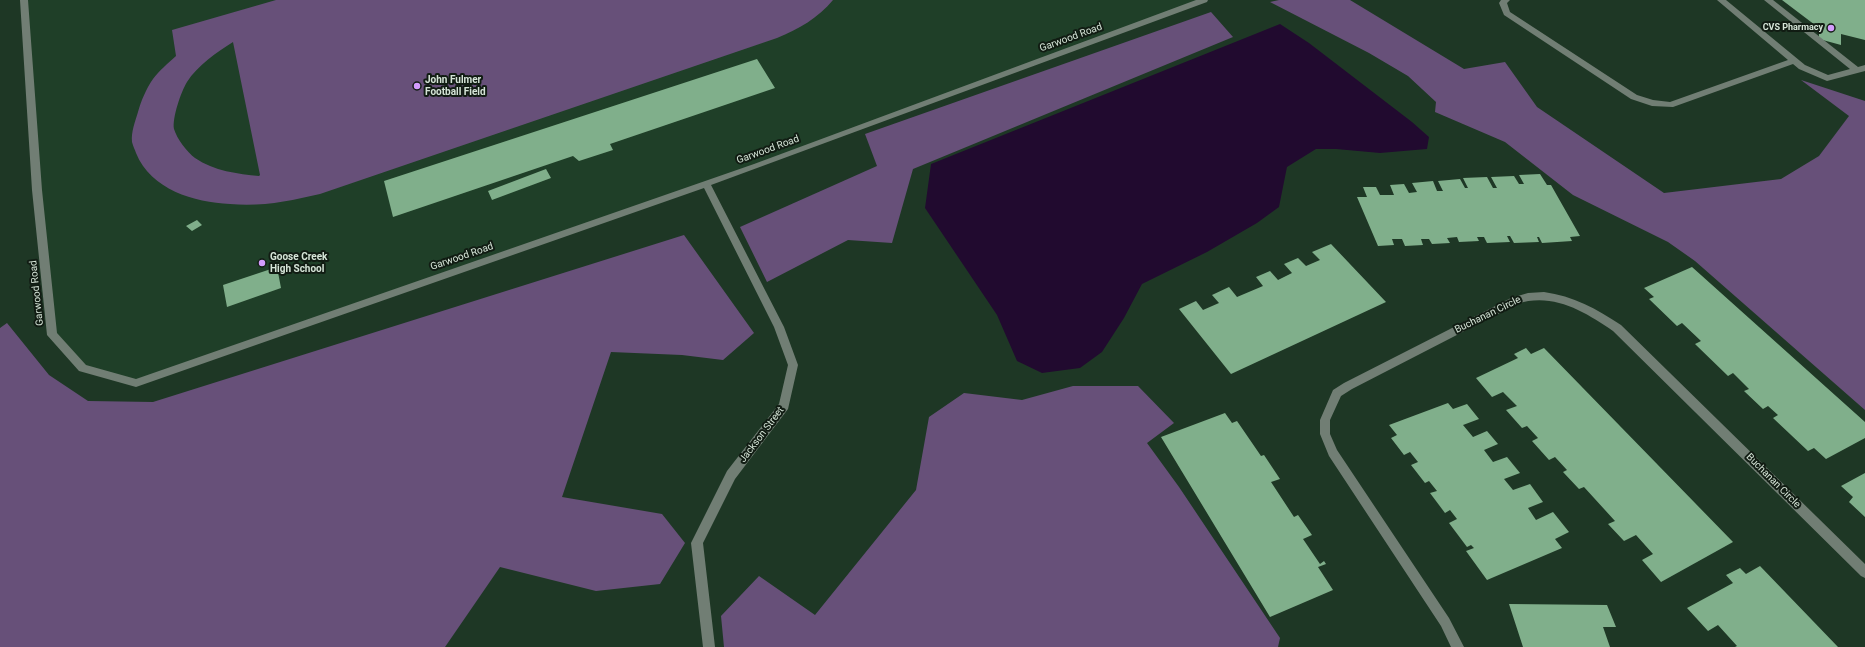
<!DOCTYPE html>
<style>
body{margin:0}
canvas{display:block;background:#1e3725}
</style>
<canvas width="1865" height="647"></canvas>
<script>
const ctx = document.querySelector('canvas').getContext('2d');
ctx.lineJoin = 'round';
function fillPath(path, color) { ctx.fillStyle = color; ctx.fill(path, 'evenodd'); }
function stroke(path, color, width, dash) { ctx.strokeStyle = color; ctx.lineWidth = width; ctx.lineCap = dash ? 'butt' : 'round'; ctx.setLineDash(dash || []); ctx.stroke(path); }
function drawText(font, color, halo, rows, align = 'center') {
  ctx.font = font + ' Roboto,sans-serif'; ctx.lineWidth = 4; ctx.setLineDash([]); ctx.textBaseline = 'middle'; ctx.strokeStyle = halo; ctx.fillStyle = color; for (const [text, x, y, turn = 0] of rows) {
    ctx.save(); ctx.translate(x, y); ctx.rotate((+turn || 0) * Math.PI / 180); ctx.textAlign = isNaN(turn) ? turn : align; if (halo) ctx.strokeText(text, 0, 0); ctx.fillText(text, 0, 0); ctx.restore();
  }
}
fillPath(new Path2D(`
 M24,0H1204L757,166L136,383L83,368L52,335Z`), '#1f3f28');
fillPath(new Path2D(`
 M276,0H833C818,18 799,29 777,38L320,194C290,201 261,207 230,204C194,202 151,190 136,153C135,150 133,146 132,142C131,132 135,122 138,112C141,101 146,89 153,79C159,71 168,63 176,56L172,30ZM233,42L260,175L259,176C238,174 214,171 195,158C187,152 177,139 174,129C172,118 181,92 187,82C197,66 217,52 233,42Z
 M1279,0H1350L1464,69L1505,62L1537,107L1664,193L1781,179L1819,156L1849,116L1801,80L1865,101V410L1695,261L1668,242L1573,195L1505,142L1435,112L1436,102L1408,76L1369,53L1270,2Z
 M1211,12L1233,37L913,169L892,243L848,240L767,282L740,227L877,166L865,134Z
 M684,235L754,333L723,360L682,355L611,352L562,497L662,514L685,543L660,584L596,591L500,567L445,647H0V328L7,323L49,375L88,401L153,402Z
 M1073,386H1138L1174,423L1147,443L1179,487L1280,638L1278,647H724L721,616L759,576L815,615L916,490L929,417L964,393L1022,400Z`), '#675079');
fillPath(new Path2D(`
 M1280,24L1309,43L1412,122L1429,137L1427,149L1380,153L1336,149H1316L1287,167L1279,207L1257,223L1207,252L1142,284L1124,318L1102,352L1080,368L1042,373L1017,361L997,315L925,208L931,164Z`), '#210a2f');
fillPath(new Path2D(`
 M1782,0H1865V40L1841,34V45L1819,39V28Z
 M757,59L775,88L610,144L613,150L579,161L573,156L393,217L384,181Z
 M546,169L551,178L492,200L488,191Z
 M1540,174L1547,185H1551L1580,236L1570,237L1572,241L1542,243L1539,237H1537L1539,242L1514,243L1510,236H1507L1510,242L1487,243L1484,237H1477L1479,241L1459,242L1457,237L1447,238L1450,243L1432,244L1429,239H1421L1423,245L1405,246L1402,239H1392L1394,245L1378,246L1357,197H1367L1363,187H1376L1380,195H1394L1390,185L1404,184L1409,193L1417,192L1412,183L1433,181L1437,191H1443L1438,181L1460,179L1465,188H1468L1463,178L1487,177L1493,188H1497L1491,177L1514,176L1519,184H1524L1519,175Z
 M197,220L202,225L192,231L186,226Z
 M1331,244L1386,302L1231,374L1179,309L1196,301L1203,310L1219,303L1212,295L1229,287L1237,297L1263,286L1256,277L1270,271L1278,280L1292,273L1284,264L1298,258L1306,266L1320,260L1312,252Z
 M277,267L281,288L227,307L223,285Z
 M1692,267L1865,422V438L1826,459L1814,448L1808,451L1773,418L1778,415L1768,406L1763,409L1744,391L1749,389L1733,373L1728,376L1695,344L1701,341L1682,323L1677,326L1649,299L1654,297L1644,288Z
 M1526,348L1531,354L1544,348L1733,542L1661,582L1642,560L1653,554L1636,535L1624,541L1608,524L1615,521L1584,487L1579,489L1563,472L1567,470L1555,457L1549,460L1532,441L1538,438L1527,426L1522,428L1506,410L1517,406L1503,392L1492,397L1476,378L1518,358L1514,354Z
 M1448,403L1453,409L1467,404L1479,419L1463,425L1473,437L1487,431L1498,444L1484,450L1493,462L1507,457L1520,473L1504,479L1513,490L1530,484L1543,502L1528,508L1536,520L1553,512L1569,532L1555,539L1562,548L1487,580L1466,551L1474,548L1471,545L1467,547L1449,523L1457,519L1450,510L1445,513L1430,493L1437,491L1429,481L1425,483L1411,465L1418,462L1410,452L1404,455L1391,438L1397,435L1389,425Z
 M1225,413L1232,423L1237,421L1261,456L1264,455L1280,479L1271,482L1294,517L1298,515L1312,535L1303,539L1320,564L1324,561L1326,564L1318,567L1333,590L1270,617L1161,437Z
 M1865,473V517L1849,502L1853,497L1841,486Z
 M1760,566L1838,647H1735L1737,646L1718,625L1708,631L1687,608L1733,583L1726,575L1740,568L1746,574Z
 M1509,604L1607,605L1616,627H1603L1610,647H1523Z`), '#80af8b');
fillPath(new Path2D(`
 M20,0H28L42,190L57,333L86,365L136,379L754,164L1196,0H1208L1207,2L711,185L784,327L798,365L788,409L735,479L703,543L715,647H703L691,543L727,471L779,404L788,365L774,327L704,188L136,387L79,371L47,335L32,190Z
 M1501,0H1510L1507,3L1510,12L1637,95L1653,100L1670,102L1788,60L1717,0H1726L1805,65L1828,75L1850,69L1764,0H1773L1858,67L1865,65V71L1827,81L1799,69L1793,64L1673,107L1652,106L1631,99L1504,15L1499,3Z
 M1544,292C1573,296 1597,309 1621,325L1865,564V578L1861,576L1613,331C1585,312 1553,292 1517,304L1352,389L1341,396L1330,420V434L1337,450L1449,618L1464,647H1451L1441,626L1329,456L1320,434V420L1333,390L1344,383L1511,298L1528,293Z`), '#717e74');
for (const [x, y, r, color] of [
 [1831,28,4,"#d39cfd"],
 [417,86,4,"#d39cfd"],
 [262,263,4,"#d39cfd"]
]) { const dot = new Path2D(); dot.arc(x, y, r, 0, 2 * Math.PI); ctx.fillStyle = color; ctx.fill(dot); stroke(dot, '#111c13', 1.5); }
drawText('bold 9px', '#d5e4d7', '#111c13', [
 ["CVS Pharmacy",1823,28]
], 'right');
drawText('10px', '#d5e4d7', '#111c13', [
 ["Garwood Road",1071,38,-20],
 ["Garwood Road",768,150,-20],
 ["Garwood Road",462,257,-19],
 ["Garwood Road",37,293,-96],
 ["Buchanan Circle",1488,315,-26],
 ["Jackson Street",762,435,-53],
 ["Buchanan Circle",1773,481,45]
]);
drawText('bold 10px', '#d5e4d7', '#111c13', [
 ["John Fulmer",425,80],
 ["Football Field",425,92],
 ["Goose Creek",270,257],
 ["High School",270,269]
], 'left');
</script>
